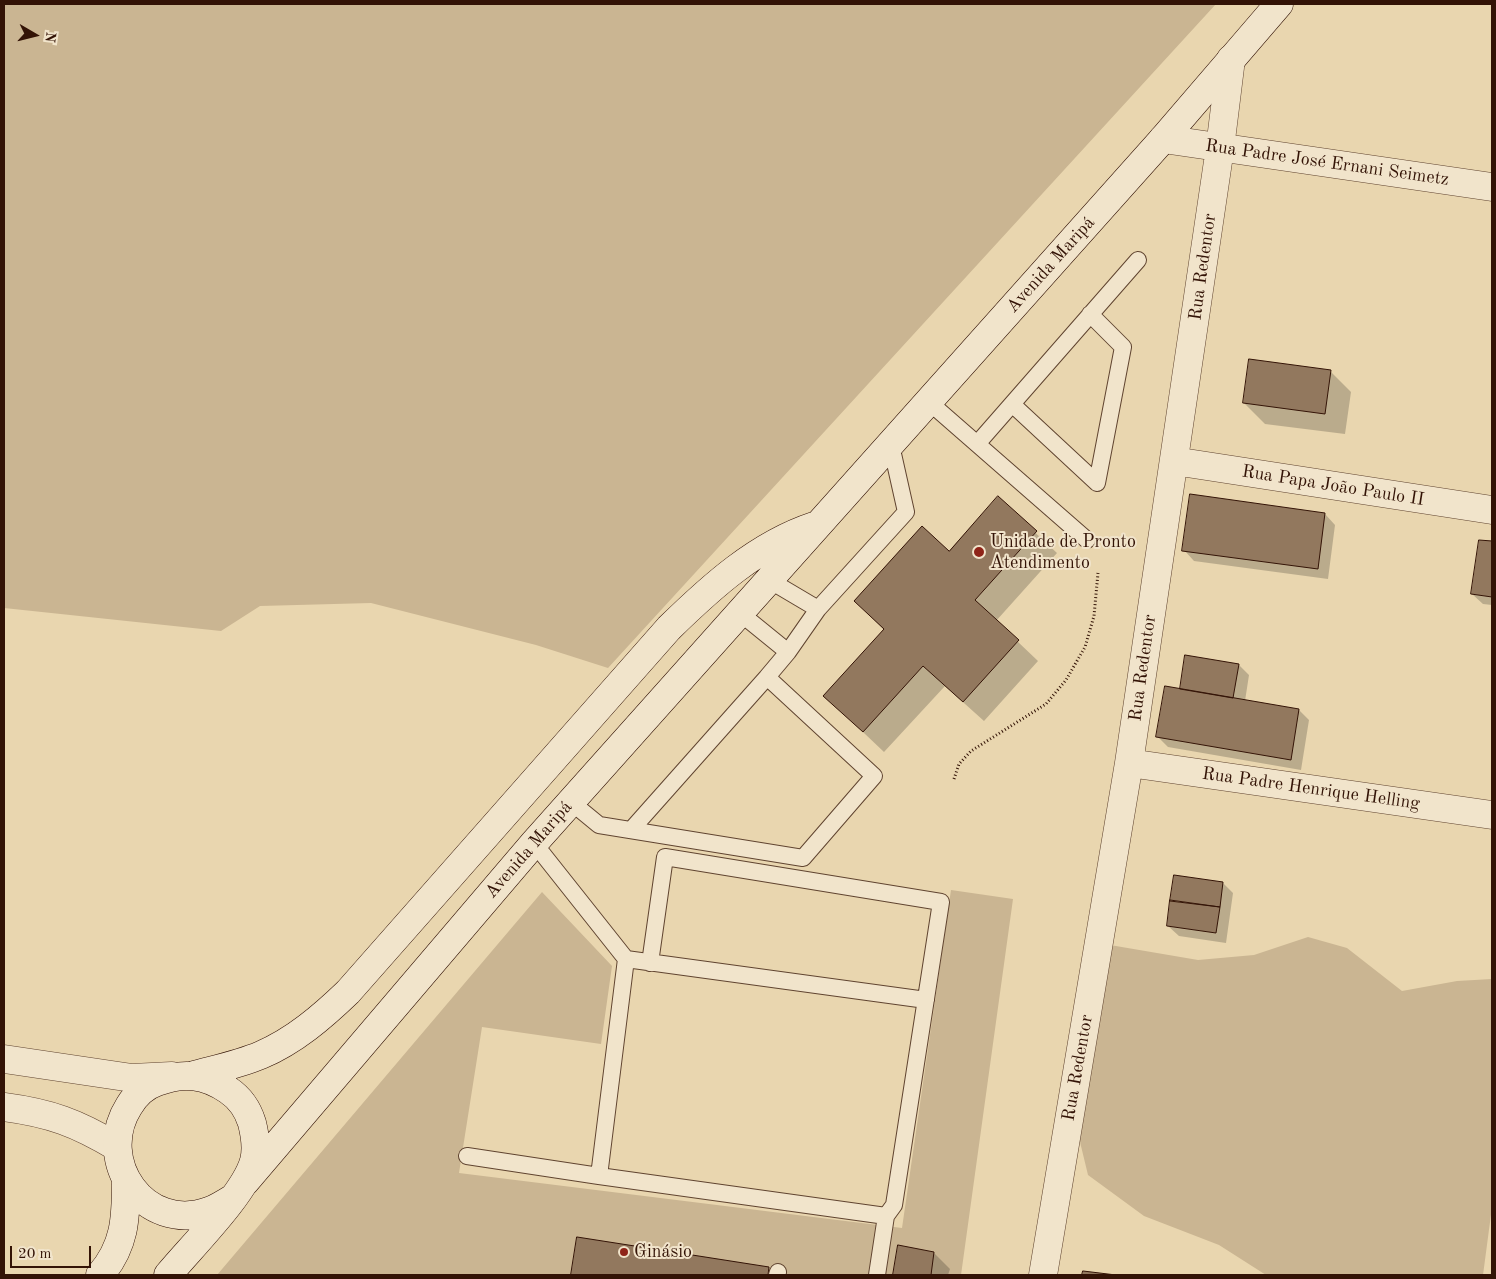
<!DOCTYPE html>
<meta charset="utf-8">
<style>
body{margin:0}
#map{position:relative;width:1496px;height:1279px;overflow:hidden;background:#e9d6af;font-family:"Old Standard TT",serif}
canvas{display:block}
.frame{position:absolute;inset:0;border:5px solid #331306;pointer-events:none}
.north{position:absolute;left:10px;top:10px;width:50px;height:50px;-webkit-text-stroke:4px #f1e4cb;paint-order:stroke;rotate:98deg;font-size:14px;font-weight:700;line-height:20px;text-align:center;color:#331306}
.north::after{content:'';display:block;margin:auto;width:18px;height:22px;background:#331306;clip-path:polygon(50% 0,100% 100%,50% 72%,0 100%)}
.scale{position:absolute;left:10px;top:1246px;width:81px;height:22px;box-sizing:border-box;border:2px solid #331306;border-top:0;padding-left:6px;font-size:15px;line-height:18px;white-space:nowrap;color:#331306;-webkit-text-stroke:4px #f1e4cb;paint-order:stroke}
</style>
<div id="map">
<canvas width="1496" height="1279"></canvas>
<div class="frame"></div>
<div class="north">N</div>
<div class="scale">20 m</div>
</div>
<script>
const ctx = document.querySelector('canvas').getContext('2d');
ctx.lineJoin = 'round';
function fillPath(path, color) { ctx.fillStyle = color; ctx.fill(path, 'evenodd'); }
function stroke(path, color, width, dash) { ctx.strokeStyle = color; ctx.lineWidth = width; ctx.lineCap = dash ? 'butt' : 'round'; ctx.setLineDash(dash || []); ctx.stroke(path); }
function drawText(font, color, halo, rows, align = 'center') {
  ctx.font = font + ' "Old Standard TT",serif'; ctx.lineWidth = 4; ctx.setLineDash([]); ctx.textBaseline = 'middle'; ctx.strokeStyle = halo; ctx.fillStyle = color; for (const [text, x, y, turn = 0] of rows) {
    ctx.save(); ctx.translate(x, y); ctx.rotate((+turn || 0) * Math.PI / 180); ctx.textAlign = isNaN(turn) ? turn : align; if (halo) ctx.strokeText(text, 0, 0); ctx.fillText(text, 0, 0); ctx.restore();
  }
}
fillPath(new Path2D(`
 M4,4H1216L608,668L536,645L371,603L260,606L221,631L4,608Z
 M951,890L1013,899L961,1275H217L542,892L612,966L601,1044L482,1027L459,1173L902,1228Z
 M1308,937L1347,948L1402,991L1457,981L1492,979V1207L1483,1275H1266L1219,1245L1144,1216L1088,1175L1074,1117L1110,945L1198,960L1254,955Z`), '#cab592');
fillPath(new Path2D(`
 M1330,371L1351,392L1345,434L1265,424L1244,403Z
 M1191,496L1325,514L1335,525L1328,579L1194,561L1184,550Z
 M998,498L1057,553L996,621L1038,661L984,721L945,686L884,752L825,696L884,630L855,601L949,552Z
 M1480,541L1492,543V605L1483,604L1472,594Z
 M1239,665L1249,675L1245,701L1299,710L1309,720L1301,770L1168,747L1158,737Z
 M1223,883L1233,893L1226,943L1179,936L1168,926Z
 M578,1238L769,1268L776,1275H572Z
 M899,1247L934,1253L950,1269L948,1275H895Z`), '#0003');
const building = new Path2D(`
 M1249,359L1331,370L1325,414L1243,403Z
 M1190,494L1325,513L1318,569L1182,551Z
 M998,496L1037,531L975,600L1019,640L963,702L923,666L863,732L823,696L884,629L854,601L922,526L949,551Z
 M1479,540L1492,541V597L1471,594Z
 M1185,655L1239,664L1233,698L1180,689Z
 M1165,686L1299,709L1291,760L1156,737Z
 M1174,875L1223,882L1220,907L1170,901Z
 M1170,900L1220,907L1216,933L1167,926Z
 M577,1237L769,1267L768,1275H571Z
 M898,1245L934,1252L931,1275H893Z
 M1083,1271L1116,1275H1082Z`);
fillPath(building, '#92785e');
stroke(building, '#331306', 1);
const lane = new Path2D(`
 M1090,314L1123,347L1097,483
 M929,402L1087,540
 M1012,404L1097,483
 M977,444L1138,260
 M769,580L818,609L906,512L891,445
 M788,652L818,609
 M571,802L599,825L803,858L874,776L767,677L788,652L740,613
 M631,830L767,677
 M534,843L626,959
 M650,963L665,857L941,902L894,1205L886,1216L599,1176L626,959C726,973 826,987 926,1000
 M467,1156L599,1176
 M777,1275L778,1272
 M877,1275L886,1216`);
const street = new Path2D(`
 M1163,139L1492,187
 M1174,461L1492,510
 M1129,763L1492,815
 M4,1059L132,1078L172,1076
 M4,1107C50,1113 77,1123 117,1147
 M1043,1275L1129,763L1220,148L1231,59`);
const secondary = new Path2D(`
 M194,1075C216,1069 240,1064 261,1055C294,1041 322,1017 348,992L669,628C711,587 757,545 814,526
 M245,1182L534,843L1163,139L1279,4
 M100,1275C125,1246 126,1219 126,1181
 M168,1275C191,1247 245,1194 254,1161C257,1149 255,1135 252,1123C248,1110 240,1098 228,1090C205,1074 183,1072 157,1082C145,1086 135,1096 129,1106C94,1161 145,1234 209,1211C217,1208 225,1203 233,1198`);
stroke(lane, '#604430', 18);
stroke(street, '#604430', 29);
stroke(secondary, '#331306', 29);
stroke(new Path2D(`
 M954,779L959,764L971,751L1046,704L1066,680L1085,647L1094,616L1098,573`), '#331306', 3, [1, 2.5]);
stroke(lane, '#f1e4cb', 16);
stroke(street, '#f1e4cb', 28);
stroke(secondary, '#f1e4cb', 28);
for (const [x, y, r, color] of [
 [979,552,6,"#8f2418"],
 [624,1252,5,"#8f2418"]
]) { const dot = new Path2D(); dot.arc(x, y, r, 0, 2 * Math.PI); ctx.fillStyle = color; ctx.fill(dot); stroke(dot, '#f1e4cb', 2); }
drawText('18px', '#331306', '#f1e4cb', [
 ["Rua Padre José Ernani Seimetz",1327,163,8],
 ["Avenida Maripá",1051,265,-48],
 ["Rua Redentor",1203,267,-82],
 ["Rua Papa João Paulo II",1333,486,9],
 ["Rua Redentor",1143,668,-82],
 ["Rua Padre Henrique Helling",1311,789,8],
 ["Avenida Maripá",529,850,-49],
 ["Rua Redentor",1078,1068,-80]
]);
drawText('18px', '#331306', '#f1e4cb', [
 ["Unidade de Pronto",990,542],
 ["Atendimento",990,563],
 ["Ginásio",634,1252]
], 'left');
</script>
